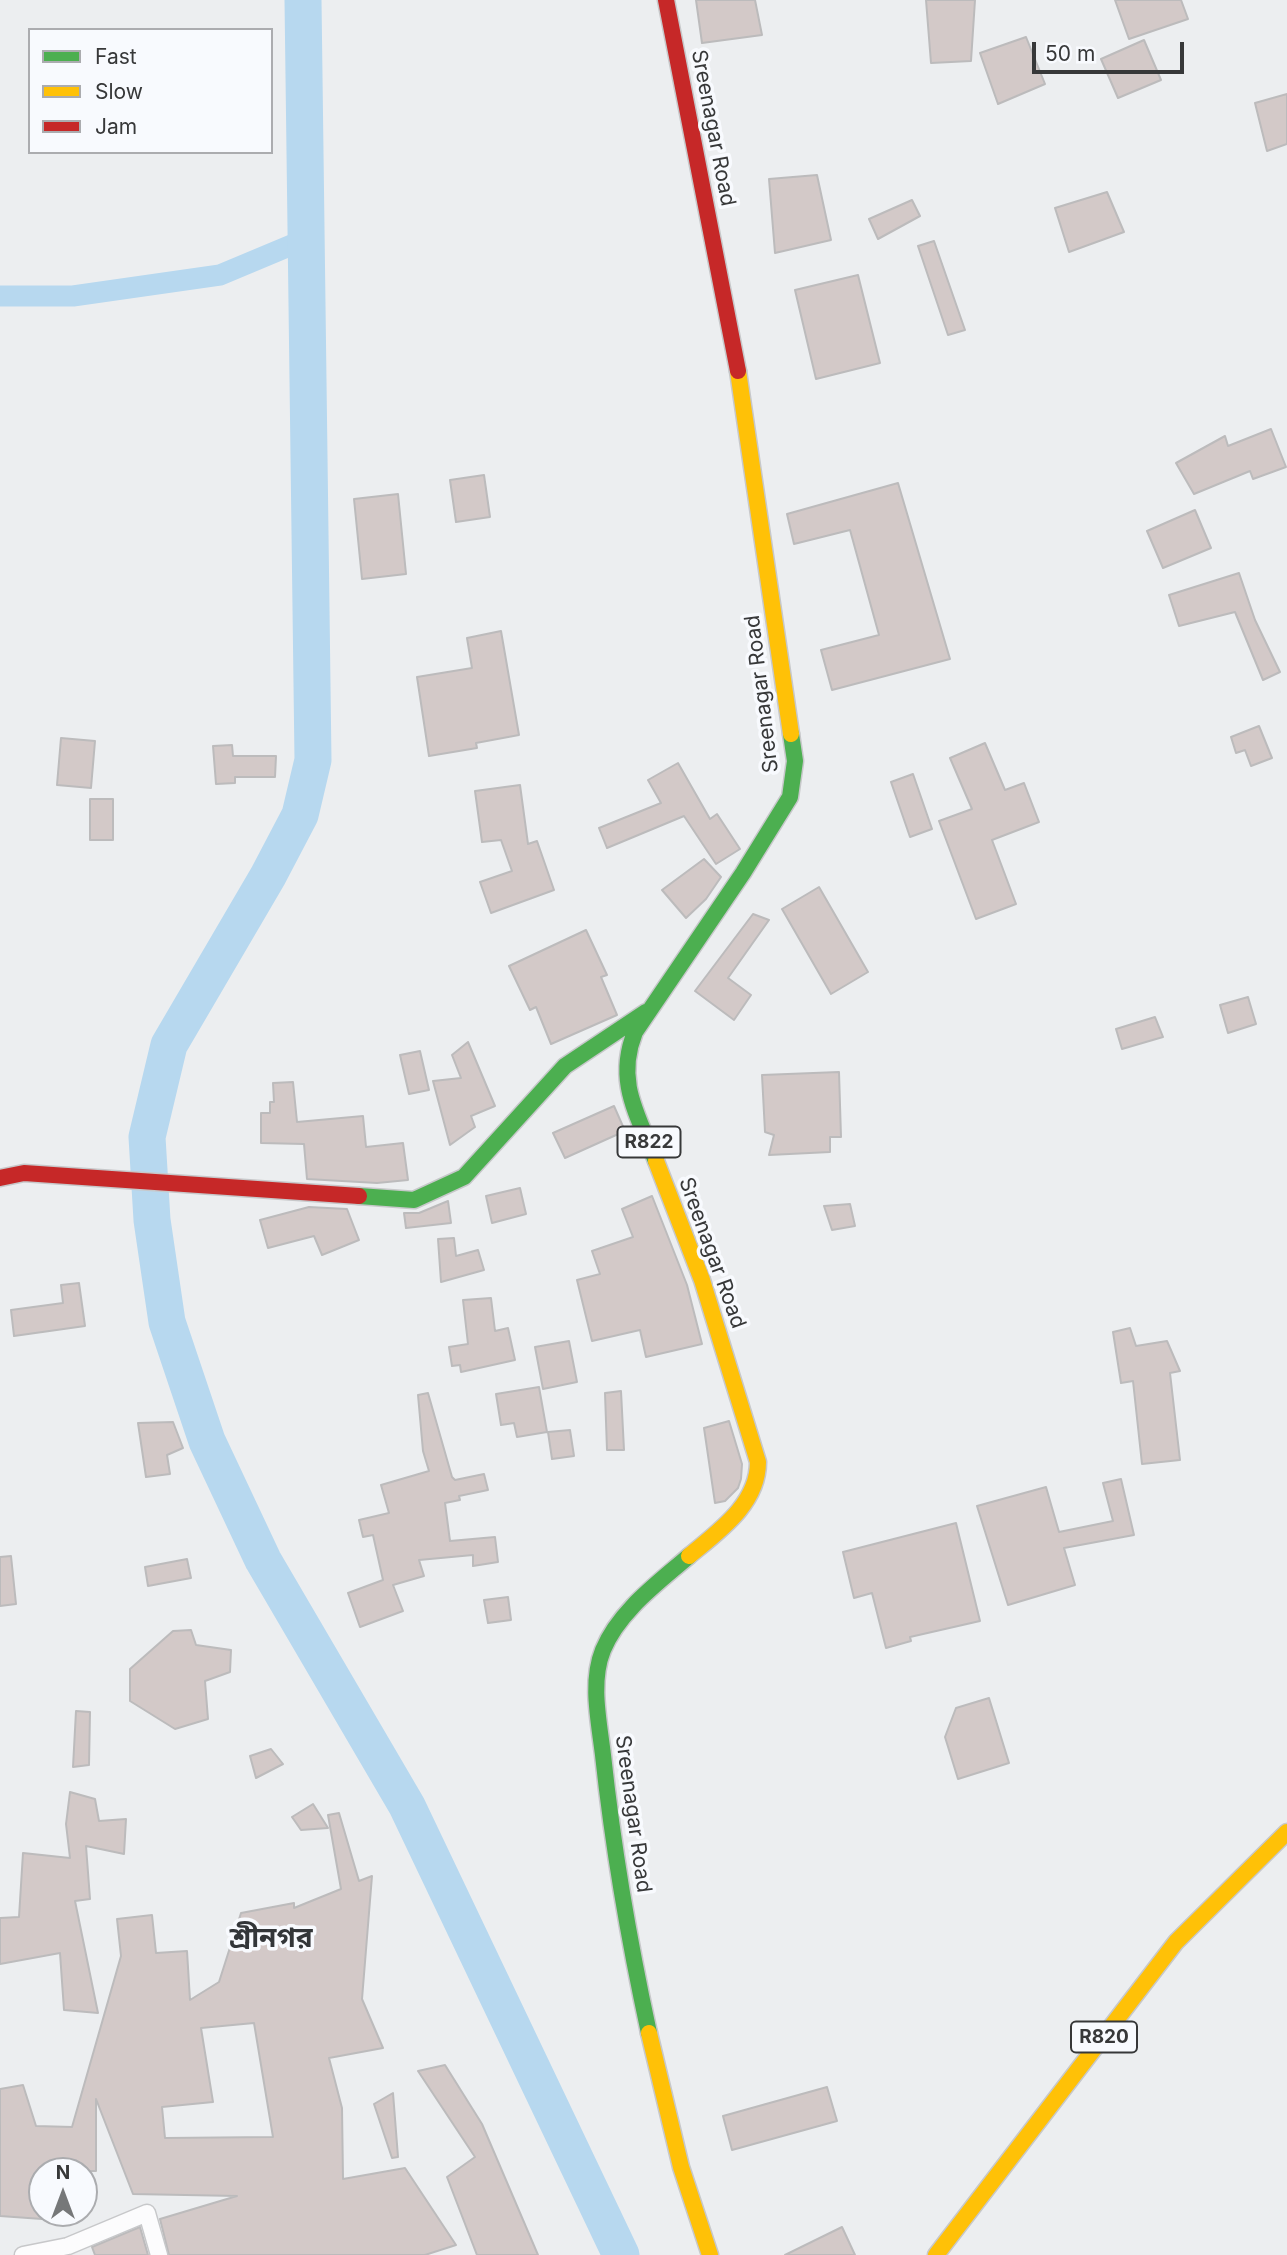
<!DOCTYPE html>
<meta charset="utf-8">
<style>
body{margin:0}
#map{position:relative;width:1287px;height:2255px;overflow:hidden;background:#eceef0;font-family:Inter,sans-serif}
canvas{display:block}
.legend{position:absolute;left:28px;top:28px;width:245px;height:126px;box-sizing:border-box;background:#f8fafe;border:2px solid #abacaf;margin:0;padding:9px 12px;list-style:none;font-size:21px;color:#373839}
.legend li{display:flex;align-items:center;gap:14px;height:35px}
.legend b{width:35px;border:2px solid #abacaf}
.north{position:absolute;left:28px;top:2157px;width:70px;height:70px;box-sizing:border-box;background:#f8fafe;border:2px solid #abacaf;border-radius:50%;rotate:0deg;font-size:19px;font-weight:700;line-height:28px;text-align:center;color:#373839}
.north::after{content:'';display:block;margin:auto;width:24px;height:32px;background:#767879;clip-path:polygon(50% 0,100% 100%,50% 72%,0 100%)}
.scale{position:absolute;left:1032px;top:42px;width:152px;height:32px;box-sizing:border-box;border:4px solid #373839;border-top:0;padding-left:9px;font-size:21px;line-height:24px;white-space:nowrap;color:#373839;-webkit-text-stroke:5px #f8fafe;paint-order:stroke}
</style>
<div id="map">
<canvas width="1287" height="2255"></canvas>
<ul class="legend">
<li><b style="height:9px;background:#4caf50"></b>Fast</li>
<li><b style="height:9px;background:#ffc107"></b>Slow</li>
<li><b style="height:9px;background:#c62828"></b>Jam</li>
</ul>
<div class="north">N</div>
<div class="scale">50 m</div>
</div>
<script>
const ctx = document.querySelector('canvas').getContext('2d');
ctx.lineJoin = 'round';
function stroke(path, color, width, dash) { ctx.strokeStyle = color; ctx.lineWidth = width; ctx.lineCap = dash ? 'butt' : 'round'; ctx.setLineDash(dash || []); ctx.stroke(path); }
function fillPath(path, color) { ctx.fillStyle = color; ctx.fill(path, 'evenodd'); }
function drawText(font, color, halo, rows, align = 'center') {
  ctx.font = font + ' Inter,"Noto Sans Bengali",sans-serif'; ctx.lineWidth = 7; ctx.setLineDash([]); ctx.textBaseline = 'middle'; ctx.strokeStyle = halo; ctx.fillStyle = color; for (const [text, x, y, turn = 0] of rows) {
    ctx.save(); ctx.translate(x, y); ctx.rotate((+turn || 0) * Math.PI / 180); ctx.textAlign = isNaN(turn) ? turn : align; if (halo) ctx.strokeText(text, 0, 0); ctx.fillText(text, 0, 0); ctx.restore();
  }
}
stroke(new Path2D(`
 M0,296H73L220,275L306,239`), '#b7d8ef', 21);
stroke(new Path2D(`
 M303,0L313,760L300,815L268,876L169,1045L147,1137L152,1220L167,1322L207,1441L263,1560L407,1806L621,2255`), '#b7d8ef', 37);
const building = new Path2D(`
 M696,0H755L762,35L702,43Z
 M926,0H975L971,61L931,63Z
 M1115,0H1181L1188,19L1129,39Z
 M1026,37L1045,84L998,104L980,53Z
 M1144,40L1161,80L1118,98L1101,59Z
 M1287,94V144L1267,151L1255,103Z
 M817,175L831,240L775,253L769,179Z
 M1107,192L1124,232L1069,252L1055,208Z
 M912,200L920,216L878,239L869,219Z
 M934,241L965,330L948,335L918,246Z
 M858,275L880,363L816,379L795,290Z
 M1271,429L1286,467L1253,479L1250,471L1194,494L1176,463L1225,436L1228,446Z
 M484,475L490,517L456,522L450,480Z
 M898,483L950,659L832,690L821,650L879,635L850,530L794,544L787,514Z
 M398,494L406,574L362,579L354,499Z
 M1195,510L1211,548L1163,568L1147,531Z
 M1239,573L1255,620L1280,672L1263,680L1235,612L1179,626L1169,595Z
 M501,631L519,735L476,743L477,748L429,756L417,677L472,668L467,638Z
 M1259,726L1272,758L1251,766L1245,750L1236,753L1231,737Z
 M61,738L95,741L91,788L57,785Z
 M985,743L1005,790L1024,783L1039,822L992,840L1016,904L976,919L939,821L972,809L950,758Z
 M232,745L233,756H276L275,777H235V783L216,784L213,746Z
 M678,763L710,819L717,814L740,849L716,864L684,816L607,848L599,828L661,803L648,780Z
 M913,774L932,829L910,837L891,782Z
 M520,785L528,844L537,841L554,890L491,913L480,882L512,871L501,840L482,842L475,791Z
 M90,799H113V840H90Z
 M704,859L721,877L706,899L686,918L662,890Z
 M819,887L868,972L831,994L782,909Z
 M753,914L769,920L728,978L751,995L734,1020L695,991Z
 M586,930L607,975L601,977L617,1015L551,1044L536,1007L530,1010L509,966Z
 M1248,997L1256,1024L1228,1033L1220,1005Z
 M1155,1017L1163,1037L1122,1049L1116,1029Z
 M468,1042L495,1106L471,1116L475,1127L450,1145L433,1081L461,1078L452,1055Z
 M420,1051L429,1090L409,1094L400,1055Z
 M839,1072L841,1137H830V1152L769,1155L774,1135L765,1132L762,1075Z
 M293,1082L297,1122L363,1116L366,1147L403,1143L408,1180L377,1183L307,1179L304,1144L261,1143V1113H270V1102H274L273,1083Z
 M614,1106L625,1131L565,1158L553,1133Z
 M520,1188L526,1214L492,1223L486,1196Z
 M652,1196L687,1285L702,1344L646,1357L640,1330L592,1341L577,1280L600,1274L592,1251L633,1237L622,1209Z
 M448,1201L451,1223L406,1228L404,1213H419Z
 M850,1204L855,1226L832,1230L824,1206Z
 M309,1207L347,1209L359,1240L322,1255L314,1236L268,1248L260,1220Z
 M454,1238L456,1256L478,1250L484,1270L441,1282L438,1239Z
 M79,1283L85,1326L14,1336L11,1310L63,1303L61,1285Z
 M491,1298L495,1331L508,1328L515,1360L461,1372L460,1365L452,1366L449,1347L468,1344L463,1300Z
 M1130,1328L1136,1346L1167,1341L1180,1371L1170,1373L1180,1460L1142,1464L1133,1381L1121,1383L1113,1332Z
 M569,1341L577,1382L543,1389L535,1347Z
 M539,1387L547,1432L517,1437L514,1423L501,1425L496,1394Z
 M621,1391L624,1450H607L605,1393Z
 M428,1393L452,1477L455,1480L484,1474L488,1490L459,1496L460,1500L445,1503L450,1541L495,1537L498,1562L473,1566V1555L419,1560L424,1576L393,1585L403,1611L360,1627L348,1593L383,1580L373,1535L363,1537L359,1520L389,1513L381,1485L429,1471L423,1451L418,1395Z
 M729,1421L742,1464L741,1479L738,1488L725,1501L715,1503L704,1428Z
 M173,1422L183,1448L167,1455L170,1474L146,1477L138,1423Z
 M570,1430L574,1456L552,1459L548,1432Z
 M1121,1479L1134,1535L1064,1548L1075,1585L1008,1605L977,1506L1046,1487L1059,1532L1113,1521L1103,1483Z
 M956,1523L980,1621L910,1637L911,1641L886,1648L872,1593L854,1598L843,1552Z
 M11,1556L16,1604L0,1606V1557Z
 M187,1559L191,1578L148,1586L145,1567Z
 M508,1597L511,1620L488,1623L484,1600Z
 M191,1630L196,1645L231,1650L230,1672L205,1681L208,1719L175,1729L130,1701V1669L173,1631Z
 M989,1698L1009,1763L958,1779L945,1737L956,1708Z
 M76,1711L90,1712L89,1765L73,1767Z
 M271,1749L283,1764L256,1778L250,1756Z
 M70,1792L95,1799L99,1821L126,1819L124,1854L86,1846L90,1899L75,1901L98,2013L64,2010L60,1953L0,1964V1918L19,1917L23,1853L70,1858L66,1824Z
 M313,1804L328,1828L301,1830L292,1817Z
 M339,1813L359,1881L372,1876L362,1999L383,2048L329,2058L342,2108L343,2179L405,2168L456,2245L425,2255H169L160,2219L237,2196L133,2194L96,2099V2171H42V2219L0,2216V2089L23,2085L36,2126L72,2127L121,1956L117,1919L152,1915L156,1953L187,1951L190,2000L219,1982L241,1913L294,1903V1908L341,1889L328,1815ZM254,2023L273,2137L165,2138L162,2107L213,2102L201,2028Z
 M445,2065L482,2124L538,2255H477L447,2177L475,2157L418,2071Z
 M827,2087L837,2121L732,2150L723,2116Z
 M393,2093L398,2157L392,2158L374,2104Z
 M140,2227L148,2255H95L92,2247Z
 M842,2227L855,2255H785Z`);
fillPath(building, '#d3c9c8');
stroke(building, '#bcbbbc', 2);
const street = new Path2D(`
 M23,2255L68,2246L147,2213L159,2255`);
const fast = new Path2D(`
 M656,1161C638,1115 615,1082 635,1032L743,873L790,797L795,761L791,734
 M359,1196L414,1200L464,1177L565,1066L646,1012
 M649,2033C629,1941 613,1848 603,1755C599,1721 590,1682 603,1650C619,1611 658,1583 689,1556`);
const slow = new Path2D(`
 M738,371L791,734
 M656,1161L702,1280L758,1462C758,1504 719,1531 689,1556
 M649,2033L681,2167L710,2255
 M936,2255L1176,1942L1287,1832`);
const jam = new Path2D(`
 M666,0L738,371
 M0,1178L24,1173L359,1196`);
stroke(street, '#c7c8ca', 19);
stroke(fast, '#c7c8ca', 19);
stroke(slow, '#c7c8ca', 19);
stroke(jam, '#c7c8ca', 19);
stroke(street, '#fcfcfd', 16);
stroke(fast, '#4caf50', 16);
stroke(slow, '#ffc107', 16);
stroke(jam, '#c62828', 16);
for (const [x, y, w] of [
 [649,1142,63],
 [1104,2037,66]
]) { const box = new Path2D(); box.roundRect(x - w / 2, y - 15.5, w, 31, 5); ctx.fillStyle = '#f8fafe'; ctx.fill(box); stroke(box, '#373839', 2); }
drawText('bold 19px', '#373839', null, [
 ["R822",649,1142],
 ["R820",1104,2037]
]);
drawText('21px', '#373839', '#f8fafe', [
 ["Sreenagar Road",713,128,79],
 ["Sreenagar Road",762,694,-97],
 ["Sreenagar Road",712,1253,70],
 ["Sreenagar Road",633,1814,82]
]);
drawText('bold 28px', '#333639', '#f8fafe', [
 ["শ্রীনগর",271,1939]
]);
</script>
